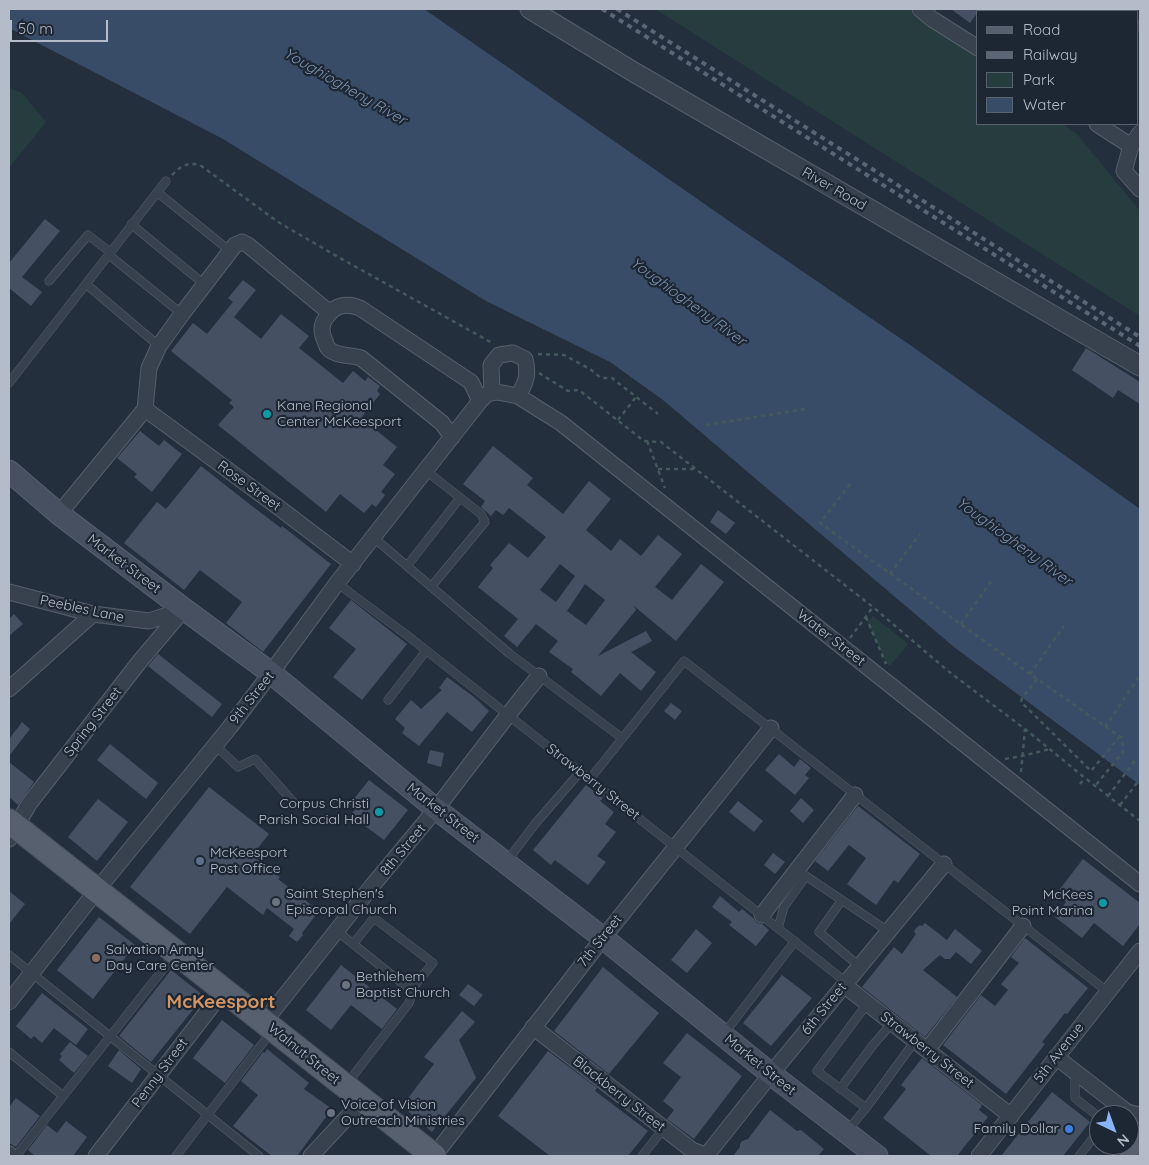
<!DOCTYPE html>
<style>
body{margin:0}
#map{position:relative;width:1149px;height:1165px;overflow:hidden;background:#242f3e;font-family:Quicksand,sans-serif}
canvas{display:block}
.frame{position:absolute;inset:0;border:10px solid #b4bcc9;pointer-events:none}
.legend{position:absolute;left:976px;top:10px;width:162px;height:115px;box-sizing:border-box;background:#1d2633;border:1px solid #59626f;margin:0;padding:6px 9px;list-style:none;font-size:15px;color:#b4bcc9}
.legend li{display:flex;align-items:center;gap:10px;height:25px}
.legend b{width:25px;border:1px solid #59626f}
.north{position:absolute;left:1089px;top:1105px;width:50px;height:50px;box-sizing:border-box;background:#1d2633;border:1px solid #59626f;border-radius:50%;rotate:138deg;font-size:14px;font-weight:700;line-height:20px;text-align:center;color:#b4bcc9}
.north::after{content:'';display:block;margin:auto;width:18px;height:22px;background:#8ab4f8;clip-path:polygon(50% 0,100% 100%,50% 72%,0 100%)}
.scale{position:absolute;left:10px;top:20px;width:98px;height:22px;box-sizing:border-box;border:2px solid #b4bcc9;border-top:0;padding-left:6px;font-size:15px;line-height:18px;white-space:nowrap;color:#b4bcc9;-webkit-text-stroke:4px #1d2633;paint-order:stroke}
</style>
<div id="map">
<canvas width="1149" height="1165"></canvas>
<div class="frame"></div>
<ul class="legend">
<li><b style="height:6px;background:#56606e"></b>Road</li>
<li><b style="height:6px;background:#5a6575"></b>Railway</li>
<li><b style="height:14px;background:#263c3f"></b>Park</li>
<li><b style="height:14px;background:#394c67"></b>Water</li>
</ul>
<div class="north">N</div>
<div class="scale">50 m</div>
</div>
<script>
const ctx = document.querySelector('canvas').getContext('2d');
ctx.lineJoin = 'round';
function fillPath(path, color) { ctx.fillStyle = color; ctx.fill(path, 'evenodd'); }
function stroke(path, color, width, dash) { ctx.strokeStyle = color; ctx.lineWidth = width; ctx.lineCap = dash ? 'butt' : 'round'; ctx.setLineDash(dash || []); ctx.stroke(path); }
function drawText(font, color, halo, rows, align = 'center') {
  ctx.font = font + ' Quicksand,sans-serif'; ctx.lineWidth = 4.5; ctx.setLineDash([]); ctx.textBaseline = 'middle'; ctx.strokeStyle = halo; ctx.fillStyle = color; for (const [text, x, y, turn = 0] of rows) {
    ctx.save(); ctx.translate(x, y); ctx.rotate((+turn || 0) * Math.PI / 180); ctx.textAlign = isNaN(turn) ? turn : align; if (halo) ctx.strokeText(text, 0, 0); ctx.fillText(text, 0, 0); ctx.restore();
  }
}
fillPath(new Path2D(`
 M655,9H915L978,58V124H1063L1077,134L1140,211V316Z
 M9,88L22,93L46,122L9,168Z
 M873,616L908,644L890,666L887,664L867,623Z`), '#263c3f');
fillPath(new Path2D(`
 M9,9H424L729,221L913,347L1140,509V785L954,647L663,400L610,362L486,301L223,139L9,28Z`), '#394c67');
fillPath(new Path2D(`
 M951,9H980L970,23Z
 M45,219L60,231L22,277L42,292L31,306L9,288V263Z
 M243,280L256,290L234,317L261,339L281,314L309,336L299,348L343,383L353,371L365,381L368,377L380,386L377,391L380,394L361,418L397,447L383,465L395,474L381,492L385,495L376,507L372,504L364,513L340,494L326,512L218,425L234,407L229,403L232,400L171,351L193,323L207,334L233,302L228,298Z
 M1086,348L1140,382V404L1118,390L1113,398L1072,370Z
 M140,431L159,446L164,440L182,454L152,492L134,477L137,474L117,458Z
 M493,446L533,478L527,485L563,514L589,481L611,499L586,530L611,551L620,539L641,556L658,535L682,554L655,587L672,600L701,564L724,582L676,641L634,606L636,610L598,656L646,631L652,641L631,652L656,672L641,691L620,673L601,696L571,672L573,669L549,652L558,641L536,624L517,647L504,636L518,619L478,587L493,568L490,565L509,543L528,558L546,537L509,508L503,515L496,510L491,516L481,507L485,501L463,484ZM560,564L575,576L556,602L540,590ZM585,584L605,600L586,625L567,611Z
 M201,466L252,506L281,528L282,526L331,564L263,652L226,623L242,602L200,570L184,590L124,543L157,502L166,509Z
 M718,510L735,523L726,534L710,522Z
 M351,600L407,644L362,700L333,677L356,649L329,628Z
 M14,614L23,624L9,636V619Z
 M158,654L222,704L212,717L148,666Z
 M447,677L474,697L489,711L472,732L447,712L419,746L402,733L405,728L395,719L411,700L421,709L442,690L439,688Z
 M671,703L682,711L675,720L664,711Z
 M22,722L30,729L9,756V739Z
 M110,744L158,783L146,799L97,760Z
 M430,750L444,753L441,767L427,763Z
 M779,754L794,767L800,759L811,768L805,775L809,778L795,795L765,770Z
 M9,762L34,782L18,805L9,797Z
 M369,780L408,810L384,840L350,815L355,810L349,805Z
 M586,785L603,798L600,801L614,812L605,824L616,832L597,856L606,862L588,885L555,860L551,865L533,850Z
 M209,787L269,834L252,855L280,877L278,879L319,911L302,933L303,935L297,942L289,936L294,929L267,908L263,915L227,887L190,934L130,887Z
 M801,798L814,810L803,823L790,811Z
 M98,799L128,822L97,861L68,837Z
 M738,801L763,821L754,832L729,812Z
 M858,806L920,854L898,883L894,880L876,905L847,884L866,858L849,845L828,871L815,861Z
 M773,853L785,862L775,874L764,865Z
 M1083,859L1140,903V924L1123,946L1094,923L1082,938L1055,917L1066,902L1056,894Z
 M9,891L25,904L9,924Z
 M720,896L739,912L742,909L753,918L757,923L762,924L769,930L756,946L729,925L732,922L712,907Z
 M99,917L135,945L93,999L57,970Z
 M925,923L947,940L955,929L982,951L971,964L956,952L950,959H945L940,955L923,970L957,997L925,1037L862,987L894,947L902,954L916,934L914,932L916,928L920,925L922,926Z
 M696,929L712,943L687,973L671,960Z
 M1025,938L1088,988L1067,1014L1065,1013L1042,1042L1045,1044L1006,1094L943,1045L981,995L995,1006L1008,990L1001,984L1019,963L1011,957Z
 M341,965L397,1009L382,1029L351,1005L331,1030L306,1010Z
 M603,967L659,1013L609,1074L554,1031Z
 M171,970L204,996L151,1062L119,1036Z
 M782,975L812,998L771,1046L743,1023Z
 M468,984L483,995L474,1006L459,995Z
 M42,993L88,1029L76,1045L54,1028L42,1043L34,1036L31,1039L16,1026Z
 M462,1011L475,1022L459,1040L476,1078L432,1132L402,1106L434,1064L424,1057Z
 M222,1020L254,1045L225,1083L193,1058Z
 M687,1033L742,1076L694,1139L667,1119L674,1110L663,1101L681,1077L663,1063Z
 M70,1042L88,1056L74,1073L59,1060L62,1056L60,1054Z
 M267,1049L309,1083L304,1089L332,1109L297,1156H272L233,1126L258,1095L241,1081L263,1052L265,1053Z
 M119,1050L141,1069L132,1083L108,1066Z
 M548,1051L597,1088L595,1091L648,1131L628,1156H550L498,1116Z
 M922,1058L982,1105L979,1110L988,1117L957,1156H931L883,1118L906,1089L901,1085Z
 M1052,1092L1090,1122L1063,1156H1001Z
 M16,1098L40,1116L16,1147L9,1143V1107Z
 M770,1110L797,1131L801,1130L824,1149L818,1156H733L740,1147V1144L742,1141L748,1139Z
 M66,1121L87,1137L73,1156H35L28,1150L47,1125L57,1133Z`), '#455162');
const service = new Path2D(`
 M1114,9L1118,11
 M1138,25L1140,27
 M157,192L230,251
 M131,224L204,284
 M109,255L182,314
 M49,281L88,235L110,252
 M86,284L159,346
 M9,383L166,181
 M425,470L481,514L485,522L431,587
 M373,537L510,654L622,738
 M407,566L460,498
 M337,583L408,636L846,982
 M388,700L426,651
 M215,745L238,767L255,759L296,805
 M590,779L684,661L1108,992
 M507,861L535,824L580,772
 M797,870L888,931
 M842,900L819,932L859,966
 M778,928L784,907L806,876
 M337,931L413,992L409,1003L346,1085
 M353,944L374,918L433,963L411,990
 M9,955L259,1156
 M723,1035L795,941
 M9,1052L63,1096
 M1075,1072V1098L1099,1117L1098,1132L1079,1156
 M840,1089L873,1045L892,1023
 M866,1108L915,1041
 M847,1131L866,1108L817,1071L867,1004
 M16,1156L175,954
 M176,1156L272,1031
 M642,1156L664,1128`);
const minor = new Path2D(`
 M920,9L932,19L978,48
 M1097,124L1131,146
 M1140,133L1131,146L1124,171L1140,189
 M492,393L491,365L499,355L513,353L525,359C529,374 526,383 518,396
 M145,409L149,368L159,346L182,314L235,245L242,242L248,245L330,313
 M145,409L278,507L353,564
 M452,437L442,423L361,358C352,355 334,356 328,348C326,346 326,343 325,341C323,337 322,333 322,329C322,320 332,308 341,306C348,304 354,306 360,308L471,382L480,401
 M59,514L145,409
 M9,592L93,614L149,621L183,610
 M9,689L93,614
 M9,839L29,804L140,661L184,609
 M762,915L855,795
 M844,985L1011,1116
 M9,1002L97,890L230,727L271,673L337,583L480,401L487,394L497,392L518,396L561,423L1140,884
 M264,1022L372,886L436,809L508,715L539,676
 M533,1027L692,1150L707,1156
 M927,1050L1023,926
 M1056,1057L1127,1112L1140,1115
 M9,1154L11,1156
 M96,1156L224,990
 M311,1156L363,1100
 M434,1156L603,938L771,728
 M706,1156L771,1074L944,864
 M979,1156L1140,951`);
const tertiary = new Path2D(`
 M530,9L632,71L1140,366`);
const secondary = new Path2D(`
 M9,471L59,514L184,609L271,673L436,809L603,938L771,1074L877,1156`);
const primary = new Path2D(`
 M9,821L434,1156
 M1132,1156L1140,1145`);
stroke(service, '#565f6c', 9);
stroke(minor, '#565f6c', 17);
stroke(tertiary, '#565f6c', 21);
stroke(secondary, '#565f6c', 23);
stroke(primary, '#414a57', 26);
stroke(new Path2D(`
 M172,175C181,166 187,162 200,165L278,222L340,258L494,344
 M538,354L564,355L590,369L601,378H612L658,414
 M539,373L568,391L579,390L644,441L661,442L873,607L948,671L1025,729L1085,778L1140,821
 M618,420L636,397
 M706,425L805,409
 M647,441L665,488
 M658,469H694
 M850,484L820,523L1037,679L1122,738L1123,752L1095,786
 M890,574L920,534
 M866,617L886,664
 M961,624L992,580
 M850,638L873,607
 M1030,674L1064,626
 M1037,679L1022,698L1021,702L1091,771L1120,736
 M1105,727L1140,675
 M1005,759L1022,756L1050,749
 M1021,772L1025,729
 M1080,784L1085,778
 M1108,796L1134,762L1140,760
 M1120,805L1140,779`), '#44595c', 2.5, [4, 4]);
stroke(service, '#38414e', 8);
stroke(minor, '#38414e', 15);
stroke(tertiary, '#38414e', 19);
stroke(secondary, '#465061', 21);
stroke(primary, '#56606e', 24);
stroke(new Path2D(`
 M602,9L1140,346
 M617,9L1140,337`), '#5a6575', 4, [5, 5]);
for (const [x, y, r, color] of [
 [267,414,5,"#0f9aa8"],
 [379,812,5,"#0f9aa8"],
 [200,861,5,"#5c6f8a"],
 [276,902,5,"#6b7280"],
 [1103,903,5,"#0f9aa8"],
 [96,958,5,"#8d6e63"],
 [346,985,5,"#6b7280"],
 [331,1113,5,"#6b7280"],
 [1069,1129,5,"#3f7fe0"]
]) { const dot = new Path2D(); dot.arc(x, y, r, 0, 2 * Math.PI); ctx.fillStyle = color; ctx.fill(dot); stroke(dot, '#1d2633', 2); }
drawText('14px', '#b4bcc9', '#1d2633', [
 ["River Road",834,189,30],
 ["Rose Street",249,486,36],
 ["Market Street",124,564,37],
 ["Peebles Lane",82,609,12],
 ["Water Street",831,638,38],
 ["9th Street",252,698,-52],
 ["Spring Street",93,722,-52],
 ["Strawberry Street",593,782,38],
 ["Market Street",443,813,38],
 ["8th Street",403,850,-50],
 ["7th Street",600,941,-52],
 ["6th Street",824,1009,-51],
 ["Strawberry Street",927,1050,38],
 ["5th Avenue",1059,1053,-52],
 ["Walnut Street",304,1054,39],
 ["Market Street",760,1065,39],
 ["Penny Street",160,1073,-53],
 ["Blackberry Street",619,1094,38]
]);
drawText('14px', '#b4bcc9', '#1d2633', [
 ["Kane Regional",277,406],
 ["Center McKeesport",277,422],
 ["Corpus Christi",369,804,"right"],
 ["Parish Social Hall",369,820,"right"],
 ["McKeesport",210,853],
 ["Post Office",210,869],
 ["Saint Stephen's",286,894],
 ["Episcopal Church",286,910],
 ["McKees",1093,895,"right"],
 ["Point Marina",1093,911,"right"],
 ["Salvation Army",106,950],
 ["Day Care Center",106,966],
 ["Bethlehem",356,977],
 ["Baptist Church",356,993],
 ["Voice of Vision",341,1105],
 ["Outreach Ministries",341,1121],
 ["Family Dollar",1059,1129,"right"]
], 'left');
drawText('italic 15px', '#7c92b1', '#1d2633', [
 ["Youghiogheny River",345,87,30],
 ["Youghiogheny River",688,302,36],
 ["Youghiogheny River",1014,542,36]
]);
drawText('bold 19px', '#d59563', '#1d2633', [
 ["McKeesport",221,1002]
]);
</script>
